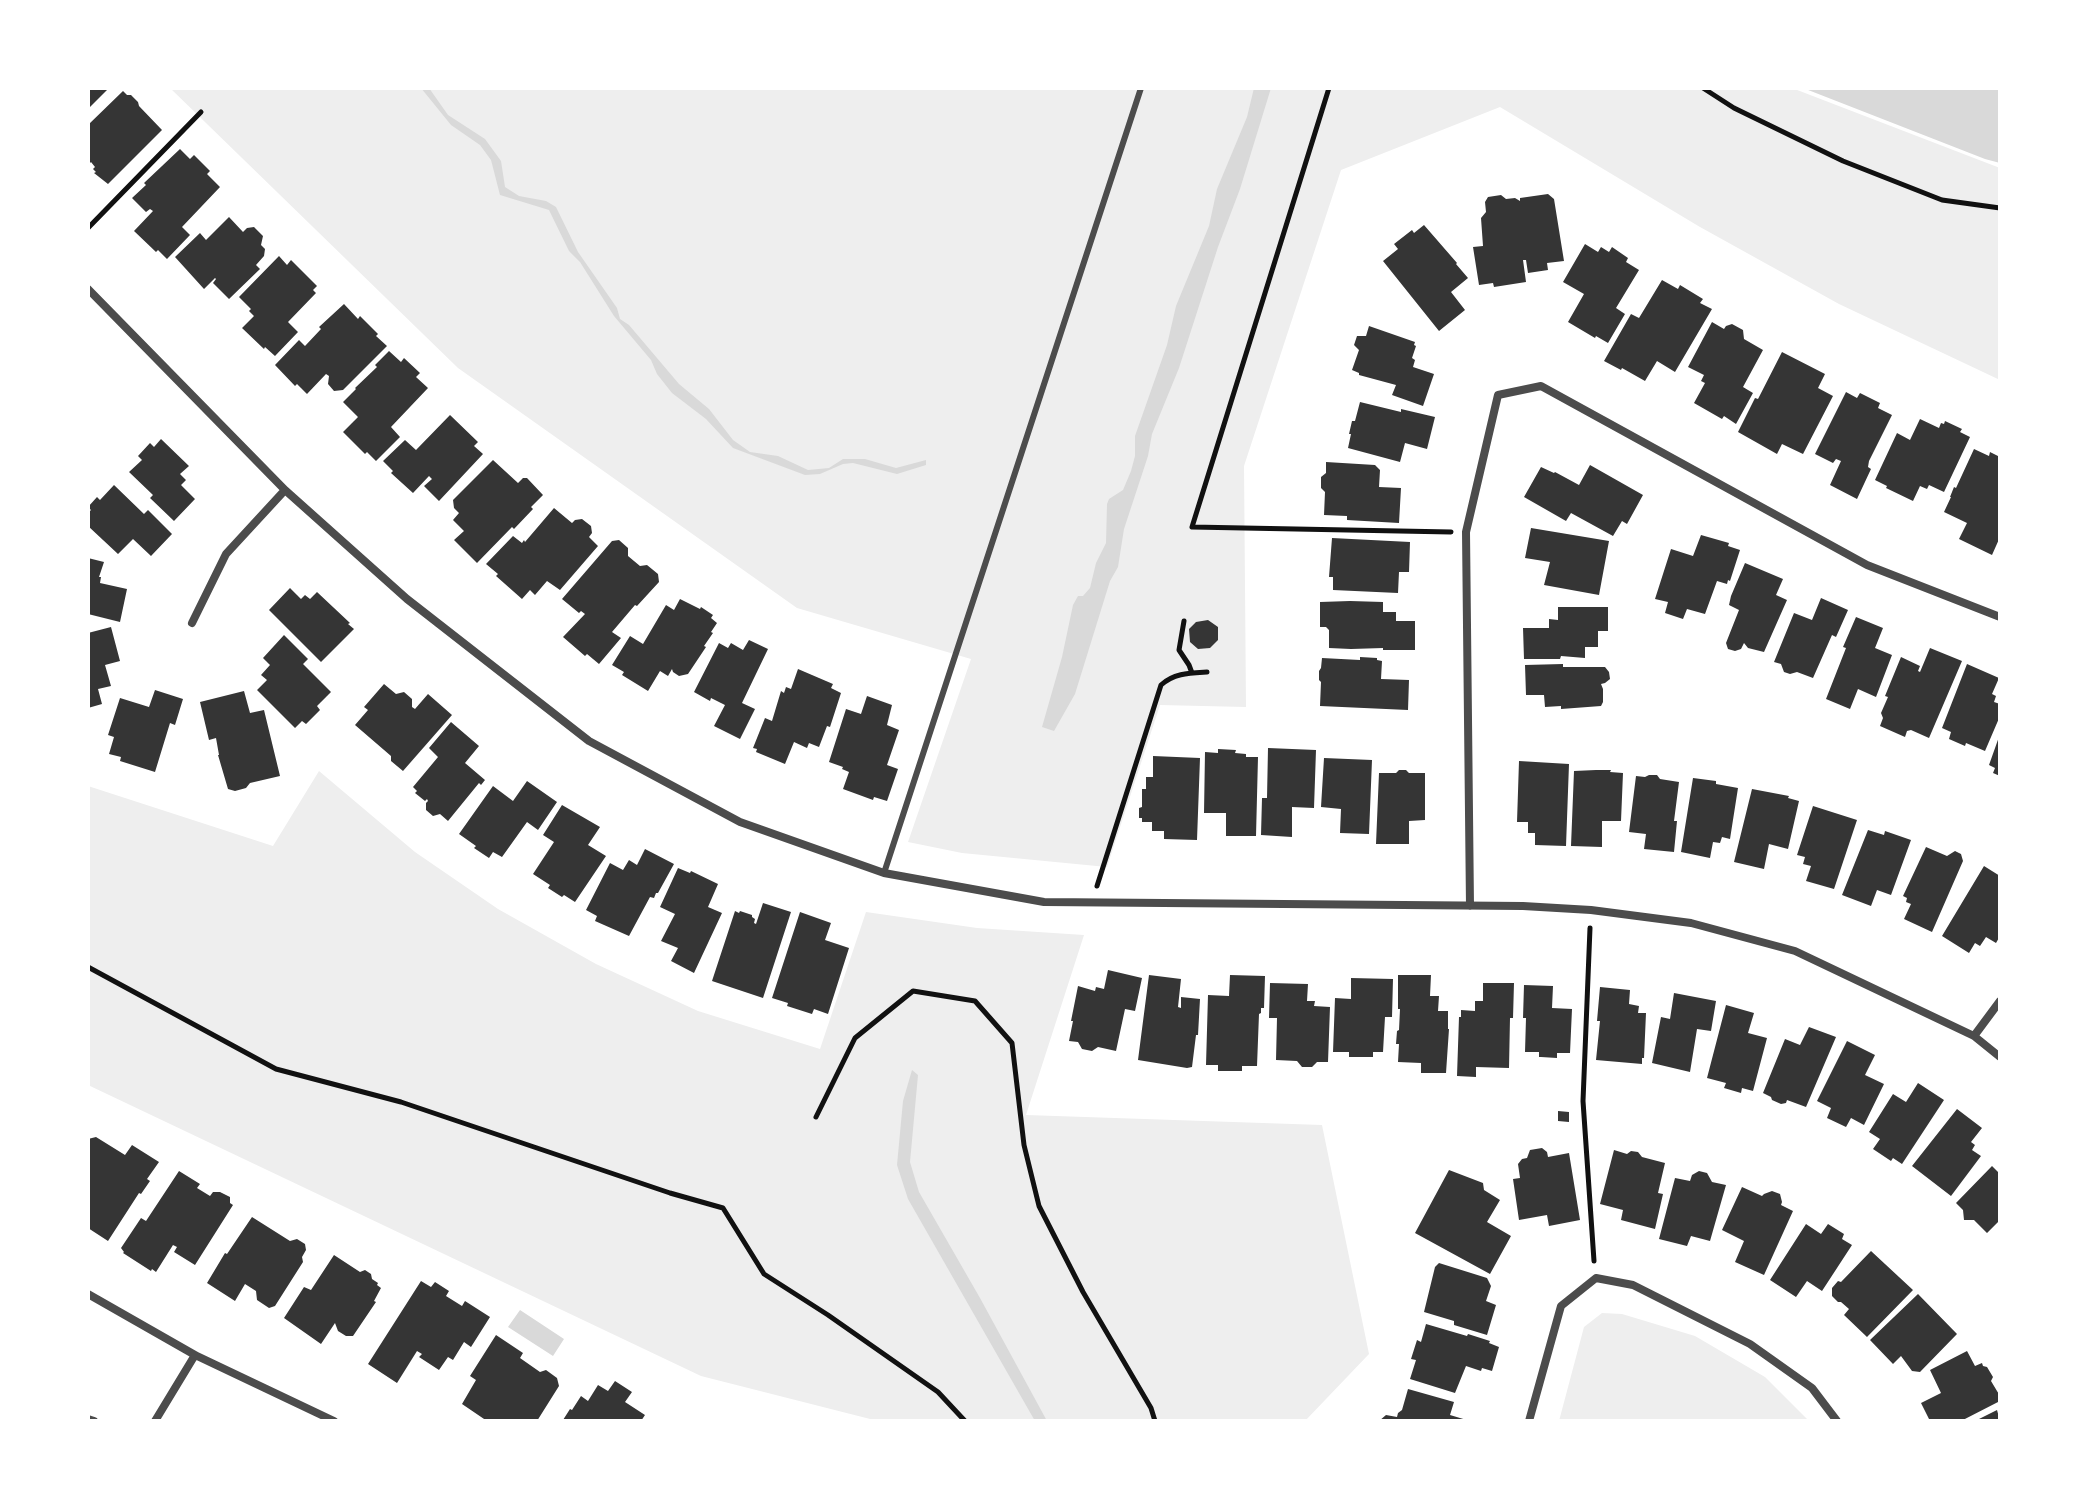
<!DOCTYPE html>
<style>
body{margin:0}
#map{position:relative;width:2088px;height:1509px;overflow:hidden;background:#fff;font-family:"Open Sans",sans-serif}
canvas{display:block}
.frame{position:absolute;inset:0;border:90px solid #fff;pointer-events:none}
</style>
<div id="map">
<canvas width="2088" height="1509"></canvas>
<div class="frame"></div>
</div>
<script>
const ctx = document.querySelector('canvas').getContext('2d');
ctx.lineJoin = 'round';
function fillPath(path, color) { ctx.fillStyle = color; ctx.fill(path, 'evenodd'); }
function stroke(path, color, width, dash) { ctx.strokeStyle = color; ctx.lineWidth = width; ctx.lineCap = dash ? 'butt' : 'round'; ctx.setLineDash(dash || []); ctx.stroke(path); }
fillPath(new Path2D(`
 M170,88H1792L2000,168V380L1839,304L1700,227L1500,107L1341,170L1244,466L1246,707L1160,705L1107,867L962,853L908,842L971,659L797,608L458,368Z
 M319,771L415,852L498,909L596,964L698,1011L820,1049L866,912L977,928L1084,935L1026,1115L1322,1125L1369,1354L1305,1421H878L701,1376L88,1085V786L273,846Z
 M1602,1313L1622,1314L1695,1336L1765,1377L1809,1421H1559L1584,1327Z`), '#eee');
fillPath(new Path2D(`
 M421,88H429L448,115L485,139L501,161L505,187L519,196L546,201L556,207L578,252L617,308L620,319L629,325L679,384L709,409L733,440L750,452L778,456L808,470L829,468L843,459H865L896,468L926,460V465L897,474L853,463L843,464L820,474L805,475L733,448L706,419L672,393L657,374L651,360L614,316L580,262L569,251L549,210L500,195L491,160L480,145L451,125Z
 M1254,88H1271L1240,189L1218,247L1179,368L1152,434L1148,456L1124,529L1118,567L1110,581L1075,694L1054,731L1042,727L1062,657L1073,605L1078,596H1083L1090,588L1096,563L1106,543L1107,504L1109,499L1123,490L1131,471L1135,456V436L1167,345L1176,306L1209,226L1217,189L1247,117Z
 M1803,88H2000V163L1985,159Z
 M912,1070L918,1075L910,1162L919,1192L980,1298L1047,1421H1035L908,1199L897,1165L903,1101Z
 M520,1310L564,1339L553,1356L508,1327Z`), '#d9d9d9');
fillPath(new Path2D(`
 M88,88H109L88,109Z
 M123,91L127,95H131L138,102L139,106L162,130L108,184L94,173L96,172L93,169L95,167L91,162L88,165V125Z
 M180,149L190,159L194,155L210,171L207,174L220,187L182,227L190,235L167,259L158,250L156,252L134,231L153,211L150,209L146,212L132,198L146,185L144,183Z
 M1548,194L1554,199L1564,261L1547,263L1548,270L1528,273L1526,260H1523L1526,282L1494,287L1493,283L1479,285L1473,247L1483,246L1481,218L1486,212L1485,202L1488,197L1501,195L1506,199L1515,198L1520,201V198Z
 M229,217L243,232L247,228L254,227L263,236L261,245L265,249L264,256L256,265L260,269L229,299L213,283L216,279L215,278L204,289L175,257L200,233L206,240Z
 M1424,225L1457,263L1456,264L1468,278L1451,292L1465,310L1439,331L1383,261L1398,249L1394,244L1412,230L1414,233Z
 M1585,244L1598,252L1601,247L1609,252L1612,247L1628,258L1626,262L1639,270L1616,308L1625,314L1608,343L1596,336L1595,338L1568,322L1584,294L1563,282Z
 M279,256L287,265L291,260L317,286L313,290L316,293L288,322L298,332L275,356L265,347L264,349L242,328L254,316L249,311L251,309L239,297Z
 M1662,280L1678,289L1680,285L1703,299L1700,303L1712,309L1675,372L1657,361L1645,381L1622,368L1621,370L1604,361L1631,314L1639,318Z
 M344,304L358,319L360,316L378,334L376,336L387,346L343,390L334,391L328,384L329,376L326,374L307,394L297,384L295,386L275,365L299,340L305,346L321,329L319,327Z
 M1712,322L1724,329L1726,326L1732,324L1743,330L1744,339L1763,350L1743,387L1753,393L1736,424L1724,416L1722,419L1694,403L1705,383L1701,381L1704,375L1688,367Z
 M1369,326L1415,342L1414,345L1416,346L1412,358L1415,360L1413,367L1434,374L1423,406L1392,395L1396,385L1359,375V373L1352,370L1359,350L1354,345L1357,336H1366Z
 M389,351L401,362L404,358L420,373L416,377L428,388L391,427L400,437L376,461L367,452L365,454L343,432L358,417L343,402L356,389L355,388L377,367L375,365Z
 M1782,352L1825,374L1818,388L1833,396L1803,454L1782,444L1777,454L1738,432L1755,398L1758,399Z
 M1846,392L1857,398L1860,393L1880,403L1878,408L1892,415L1869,461L1868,467L1871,469L1857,499L1830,485L1841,461L1836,459L1833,463L1815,454Z
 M1360,402L1401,412V409L1435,417L1427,449L1405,443L1400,462L1348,448L1351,434H1349L1352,421H1355Z
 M450,415L478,442L474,446L483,454L439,501L424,486L432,479L429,476L413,493L391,473L393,471L383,461L405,440L416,450Z
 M1920,419L1939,428L1941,423L1944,424L1945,421L1962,429L1960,432L1970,437L1944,492L1929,485L1927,489L1920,486L1913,501L1886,488L1887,486L1875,480L1897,433L1910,440Z
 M161,439L189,466L180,474L186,480L181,485L195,499L174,521L150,498L153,495L129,472L142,460L138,456L150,443L154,447Z
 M1974,449L1989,456L1990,452L2000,457V537L1992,555L1959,539L1967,523L1944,512L1951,497H1950L1954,487L1956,488Z
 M493,460L518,483L523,478H527L543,495L531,507L533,509L514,529L512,527L477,563L454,540L464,531L453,520L459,513L454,508L453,500Z
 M1326,462L1375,465L1380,470L1379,487L1401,488L1399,523L1347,520V516L1324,515L1325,492L1321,488V477L1326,473Z
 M1590,465L1643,495L1627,524L1622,521L1613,536L1571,513L1566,521L1524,497L1541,467L1554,473L1555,472L1579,485Z
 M114,485L144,514L148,510L172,534L151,556L133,539L118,554L88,526V513L91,510L88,507L97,497L100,500Z
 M554,508L572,523L575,520L582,519L591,526L592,533L589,537L598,546L560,590L547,581L535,595L530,590L522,599L496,576L498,574L486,564L513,536L522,543L524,540L525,542Z
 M1531,528L1609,541L1599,595L1544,585L1550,562L1525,558Z
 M1701,535L1729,543L1728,546L1740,550L1730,581L1728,580L1727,584L1717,581L1705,614L1687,609L1683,619L1665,613L1668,602L1655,599L1671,549L1693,556Z
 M1332,538L1410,542L1409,572H1399L1398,593L1333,590V577H1329Z
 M619,540L628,548V556L640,566L647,565L658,574L659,582L637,606L635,605L612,632L621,638L599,664L587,654L585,656L563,637L585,614L581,611L579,613L562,599L612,541Z
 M88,558L104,562L99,577H101L100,583L127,589L120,622L88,614Z
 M1745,563L1783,579L1776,595L1787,600L1764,652L1748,648L1744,643L1741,649L1735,651L1728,649L1726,643L1739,610L1729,605L1731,596Z
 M290,588L301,599L305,595L310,599L317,592L350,623L348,624L354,629L321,662L269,610Z
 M1821,598L1848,610L1836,637L1832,635L1813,678L1797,672L1790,674L1784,672L1781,664L1774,662L1794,613L1812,620Z
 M680,599L700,609L701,607L713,615L711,618L717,623L711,632L713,633L704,646L706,647L688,674L679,676L673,672L672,669L668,676L660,671L648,691L622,675L624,672L612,665L630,636L643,644L666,605L674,610Z
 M1350,601L1383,602V612H1396V621H1415V650H1383V648L1351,649L1329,648V630L1326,627H1320V602Z
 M1558,607H1608V631H1598V647H1585V658L1561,656L1560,659H1524L1523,628H1549V619L1558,620Z
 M1856,617L1883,628L1875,648L1892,655L1876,697L1858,689L1850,709L1826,699L1846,648L1843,647Z
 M1208,620L1218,627V640L1210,648L1198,649L1190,642L1189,629L1196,622Z
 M111,627L120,661L105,665L111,686L98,689L102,704L88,708V633Z
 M284,635L308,659L303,664L331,692L317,706L320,710L306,724L302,721L295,728L257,690L267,680L261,675L270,665L263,658Z
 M749,640L768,649L742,703L755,709L740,739L714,726L725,705L711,698L710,701L694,692L719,643L728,648L731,643L743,650Z
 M1930,648L1962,661L1929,738L1911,730L1907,731L1905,737L1880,726L1883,718L1881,713L1888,697L1885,696L1901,657L1920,666L1918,671L1920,672Z
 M1360,657L1377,658V660L1382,661L1381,679L1409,680L1408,710L1320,706L1321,682L1319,680V671L1321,668L1322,658L1360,660Z
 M1563,664V667H1605L1609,672L1610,679L1605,683L1601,684L1603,689V702L1601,706L1561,709V706L1545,707L1544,695H1526L1525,665Z
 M1967,664L1999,678L1992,694L1996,696L1994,702L2000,704V716L1985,751L1966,743L1965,746L1949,739L1951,732L1942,728Z
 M798,669L833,684L831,688L841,693L830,727L827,726L819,747L809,743L807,748L794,742L785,764L756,752L757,749L753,748L765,718L772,721L781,691L784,693L786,687L791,689Z
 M384,684L396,694L404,692L412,699V707L415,709L428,694L452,715L403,771L391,761V756L355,725L368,710L364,707Z
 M155,690L183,699L175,725L170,723L155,772L120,761L121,757L109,754L114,737L108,735L120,698L149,707Z
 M244,691L250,713L264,710L280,776L250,783L246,788L235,791L228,789L218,755H219L216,738L209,740L200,702Z
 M867,696L892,705L887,725L899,730L887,765L898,769L887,801L874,797L873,800L843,789L849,772L842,769L843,767L829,762L846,709L861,714Z
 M451,722L479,746L465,763L485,780L481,785L479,783L448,821L440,814L433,816L426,810V803L428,801L427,799L425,801L415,793L417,791L413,787L438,757L429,748Z
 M2000,734V776L1993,773L1995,768L1989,765Z
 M1268,748L1316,750L1314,808L1292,807V837L1261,835L1262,798H1267Z
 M1218,749L1236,750L1235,753L1246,754V757H1258L1256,836H1226V813H1204L1205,752L1218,753Z
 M1153,756L1200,758L1197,840L1164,839V831H1152V822H1142V818H1139V808L1142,807V789H1146V777H1153Z
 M1324,758L1372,760L1369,834L1340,833L1341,809L1321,807Z
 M1519,761L1569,764L1566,846L1535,845V833H1528V822H1517Z
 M1399,770H1406L1409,773H1425V820L1409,821V844H1376L1379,773H1396Z
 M1596,770H1611L1610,772L1623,773L1621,821H1602V847L1571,846L1574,771Z
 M1649,775H1657L1660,779L1679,782L1674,821H1677L1674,852L1644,849L1646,834L1629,832L1636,776L1645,777Z
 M1693,778L1716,781V784L1738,788L1730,839L1722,837L1720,843L1713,842L1710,858L1681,852Z
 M527,781L557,802L538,830L527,822L502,857L493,852L489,858L474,848L476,846L459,834L493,786L513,801Z
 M1752,789L1789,796L1788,798L1799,801L1788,849L1769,844L1764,869L1734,862Z
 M562,805L600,827L588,845L606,856L575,902L564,895L562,897L548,888L550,885L533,874L554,842L543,835Z
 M1813,806L1857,820L1834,889L1806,881L1811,866L1803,864L1805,857L1797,855Z
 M1868,830L1884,835L1885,831L1911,840L1891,895L1877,890L1871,906L1842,895Z
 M1926,847L1947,856L1955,851L1961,854L1963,861L1932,932L1904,919L1911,904L1906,902L1907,898L1903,896Z
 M645,849L674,864L658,893H656L654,898L650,897L629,936L595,921L597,916L586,910L610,863L623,870L629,860L637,865Z
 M1984,866L2000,876V936L1996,943L1986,937L1980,946L1975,943L1969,953L1942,936Z
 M678,868L690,873L691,871L718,884L708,907L722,913L694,973L671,961L678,948L661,941L675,914L660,907Z
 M763,903L791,912L763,998L712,981L735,911L739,913L740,911L752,915V917L755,919L754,923L756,924Z
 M800,912L831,923L825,940L849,948L828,1014L814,1009L812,1014L787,1006L788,1003L772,998Z
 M1108,970L1142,978L1135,1011L1125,1009L1116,1051L1098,1047L1092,1051L1082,1049L1078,1042L1069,1041L1073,1021H1071L1078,986L1095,991L1096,987L1104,989Z
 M1149,975L1181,979L1178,1007L1181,1008V997L1200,999L1198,1035H1196L1192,1067L1187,1068L1138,1060Z
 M1230,975L1265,976L1264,1008H1261V1013L1259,1014L1257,1066H1242V1071H1218V1065H1206L1208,995L1229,996Z
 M1398,975H1431L1430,996H1439L1438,1011H1448V1029H1449L1446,1073H1421V1063L1398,1062L1399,1044H1396L1397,1031L1399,1030L1400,1009H1398Z
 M1351,978L1393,979L1392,1017H1385L1383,1052H1373V1057H1349V1052H1333L1335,998L1351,999Z
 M1270,983L1308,984L1307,1001H1315L1314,1006L1330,1007L1328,1062H1317L1312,1067H1302L1297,1061L1276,1060L1277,1018H1269Z
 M1483,983H1514L1513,1018H1510L1509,1068L1476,1067V1077L1457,1076L1459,1017H1461V1010L1475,1011V1001H1483Z
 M1524,985L1553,986L1552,1008L1572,1009L1570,1053H1557V1058L1541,1057H1539V1052H1525L1526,1018H1523Z
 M1600,987L1630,990L1629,1004L1639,1006L1638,1013H1646L1644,1058H1642V1064L1596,1060L1600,1021H1597Z
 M1674,993L1716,1001L1711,1031L1697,1029L1690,1072L1652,1063L1661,1017L1670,1019Z
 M1726,1005L1754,1013L1748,1033L1767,1038L1753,1091L1742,1088L1741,1093L1724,1088L1726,1083L1707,1078Z
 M1809,1027L1836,1037L1806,1107L1787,1100L1786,1103L1781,1104L1772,1100L1771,1097L1763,1093L1785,1039L1800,1045Z
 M1847,1041L1875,1055L1865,1075L1884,1084L1864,1125L1851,1118L1846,1127L1827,1118L1831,1108L1817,1101Z
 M1918,1083L1944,1100L1902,1164L1893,1158L1891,1161L1873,1149L1880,1139L1869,1132L1893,1094L1906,1102Z
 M1957,1109L1982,1128L1971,1142L1975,1145L1972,1150L1981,1156L1951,1196L1912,1166Z
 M1558,1111L1569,1112V1122L1558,1121Z
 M96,1137L125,1155L132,1145L159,1162L147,1179L150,1181L141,1194L139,1193L108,1241L88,1228V1139Z
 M1542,1148L1547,1152L1548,1157L1569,1153L1580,1220L1549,1226L1547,1215L1519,1220L1513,1179L1520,1178L1518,1164L1522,1159L1527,1158L1530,1150Z
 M1614,1150L1627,1154L1631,1151L1638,1152L1642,1157L1665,1163L1658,1193L1663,1194L1655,1229L1621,1220L1623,1210L1600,1204Z
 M1992,1166L2000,1174V1220L1987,1233L1974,1220H1964L1963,1210L1956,1203Z
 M1449,1170L1483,1183L1484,1190L1500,1200L1487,1222L1511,1236L1490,1274L1415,1233Z
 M179,1171L200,1184L197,1188L210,1196L213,1192H220L230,1197V1203L233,1205L195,1265L174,1252L177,1247L173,1245L156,1272L152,1269L151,1271L123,1253L124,1252L121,1248L141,1218L146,1221Z
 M1699,1171L1707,1173L1712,1182L1726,1185L1710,1241L1691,1236L1687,1246L1659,1239L1675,1178L1690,1181L1692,1175Z
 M1742,1187L1762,1196L1764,1194L1772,1191L1780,1194L1782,1202L1781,1205L1793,1211L1764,1275L1735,1262L1744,1241L1722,1230Z
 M252,1217L290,1241L297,1239L305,1244L306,1250L302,1257L303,1262L275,1306L269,1308L257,1300L256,1291L245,1284L235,1301L207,1283L225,1253L227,1254Z
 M1806,1224L1821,1234L1828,1224L1844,1234L1842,1239L1852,1245L1822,1291L1807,1281L1796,1297L1770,1280Z
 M1871,1251L1913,1290L1867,1337L1844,1315L1849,1309L1841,1302H1838L1832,1296V1288L1838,1281L1841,1282Z
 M334,1255L360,1272L365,1270L371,1274L372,1279L378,1283L377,1285L381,1288L374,1301L376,1302L353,1336H346L338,1331L335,1323L321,1344L284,1318L304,1287L311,1290Z
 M1439,1263L1487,1278L1491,1286L1486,1301L1496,1305L1487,1335L1454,1325V1321L1424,1312L1435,1267Z
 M421,1281L431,1287L435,1282L449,1291L446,1296L462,1306L465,1301L490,1317L471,1347L464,1342L453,1360L448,1357L439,1370L419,1357L422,1354L417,1351L397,1383L368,1364Z
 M1918,1294L1957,1334L1920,1372L1912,1371L1901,1356L1893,1364L1870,1340Z
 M1426,1324L1467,1336L1468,1334L1490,1341L1489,1343L1499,1347L1492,1371L1482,1368L1481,1371L1466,1366L1455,1393L1410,1379L1416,1360L1411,1359L1417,1340L1421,1342Z
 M496,1335L523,1353L520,1358L540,1372L546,1370L557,1378L559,1386L537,1421H487L462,1404L476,1380L470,1376Z
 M1967,1351L1975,1366L1982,1363L1983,1366L1987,1367L1993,1377L1991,1381L2000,1396V1401L1961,1421H1930L1921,1403L1941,1393L1930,1370Z
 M615,1381L632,1392L625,1402L645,1415L641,1421L563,1420L570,1409L572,1410L581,1396L588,1401L598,1385L608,1391Z
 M1408,1389L1454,1402L1450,1415L1470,1421H1379L1386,1415L1397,1417L1398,1413L1402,1410Z
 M1997,1410L2000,1421H1975Z`), '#353535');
stroke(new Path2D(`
 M1329,88L1192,527L1451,532
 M1703,88L1734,108L1843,161L1942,200L2000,208
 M88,228L201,112
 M1184,621L1179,650L1189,665L1192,673
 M1097,886L1161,685C1174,673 1190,673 1207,672
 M1590,928L1583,1101L1594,1261
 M88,967L276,1069L401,1102L670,1193L723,1208L764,1274L828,1315L938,1392L965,1421
 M816,1117L855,1038L913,991L975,1001L1012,1043L1024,1145L1039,1206L1083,1292L1151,1408L1155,1421`), '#111', 5);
stroke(new Path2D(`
 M884,873L1141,88`), '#4c4c4c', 6);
stroke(new Path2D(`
 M88,289L285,490L407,599L589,741L740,822L884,873L1044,902L1523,906L1591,910L1691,923L1795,951L1974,1036L2000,1057
 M192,623L226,554L285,490
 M1470,906L1466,532L1498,395L1541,386L1867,565L2000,617
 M1974,1036L2000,1001
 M88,1294L195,1355L334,1421
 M88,1419L94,1421
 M155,1421L195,1355
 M1529,1421L1561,1306L1596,1278L1633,1285L1750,1344L1812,1388L1837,1421`), '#4c4c4c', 8);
</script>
